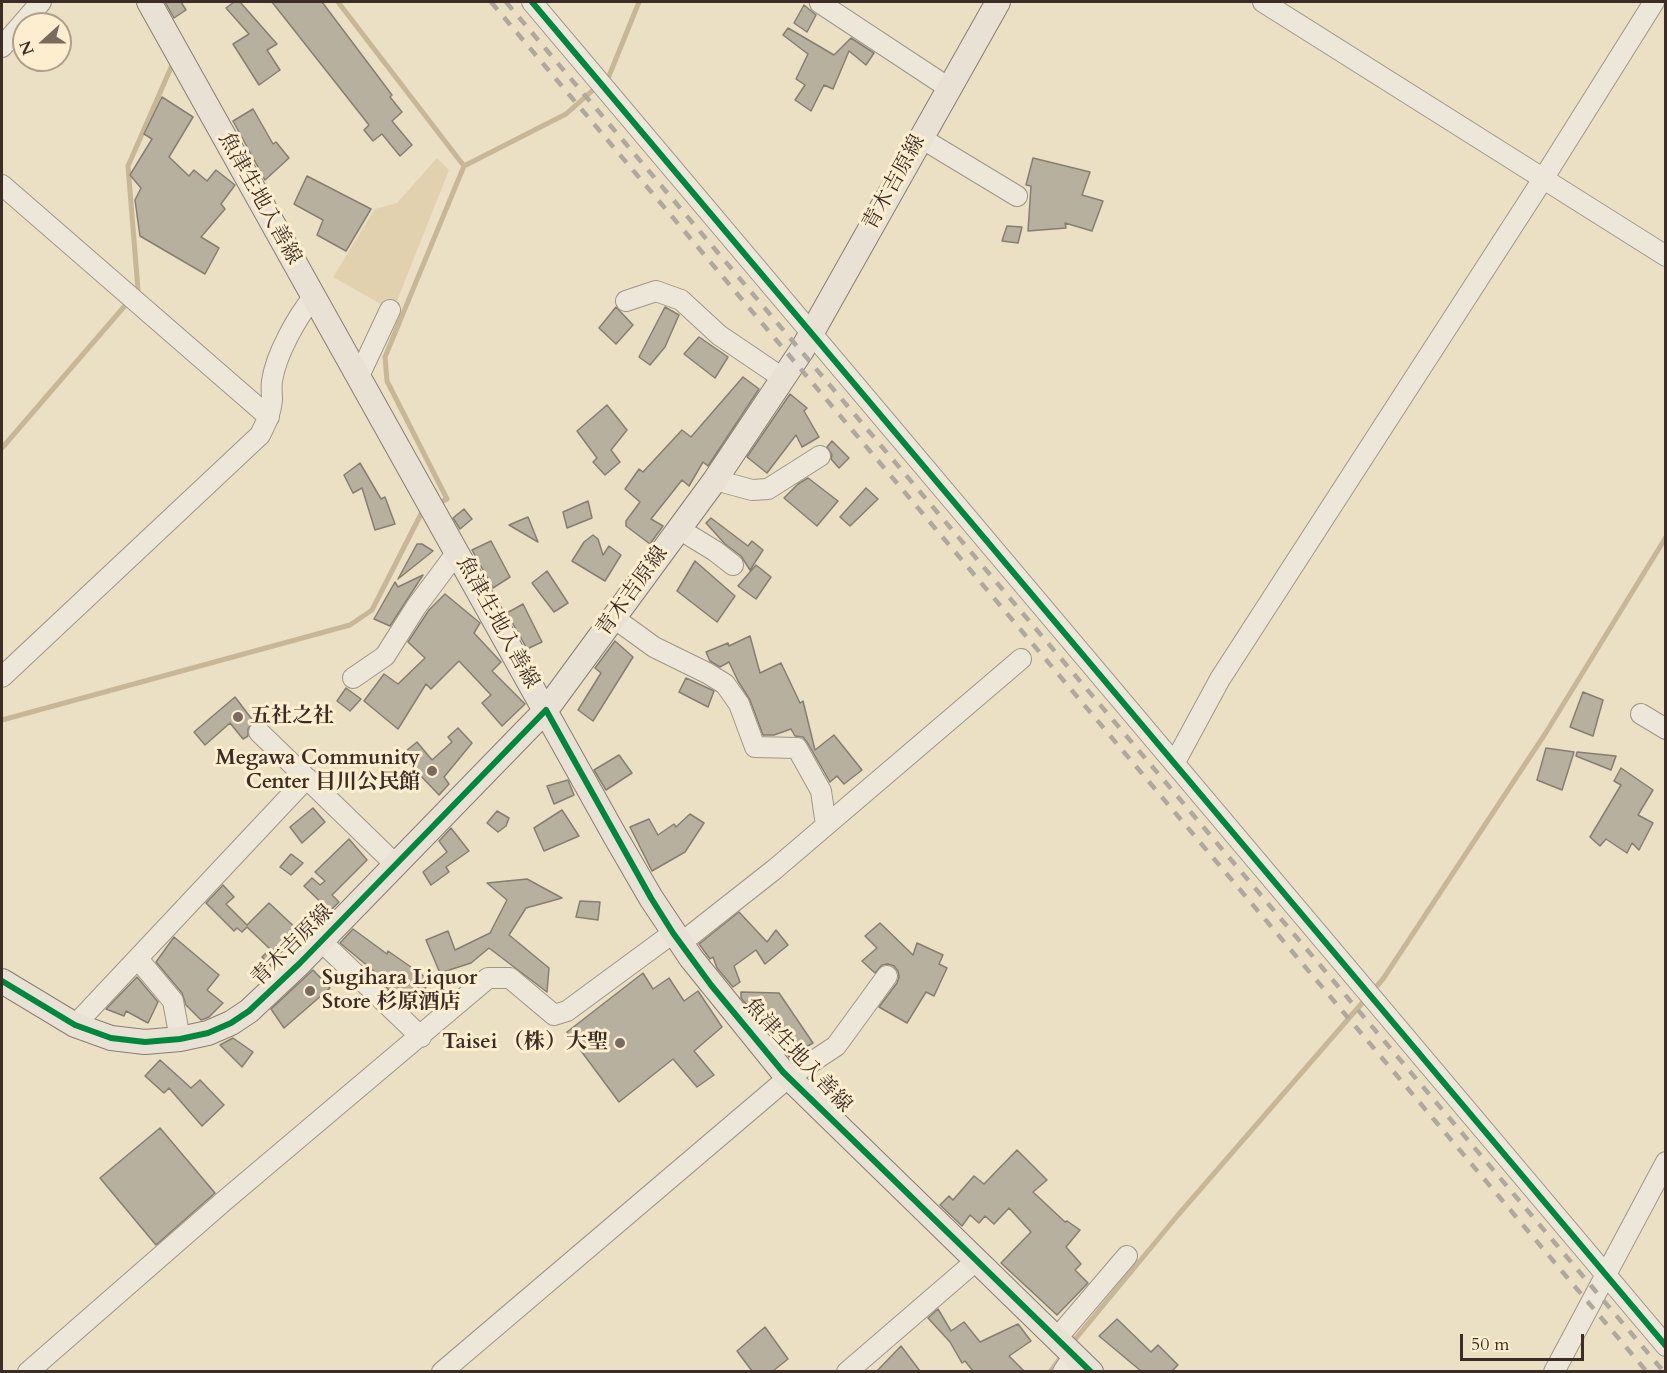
<!DOCTYPE html>
<meta charset="utf-8">
<style>
body{margin:0}
#map{position:relative;width:1667px;height:1373px;overflow:hidden;background:#ebdfc4;font-family:Cardo,serif}
canvas{display:block}
.frame{position:absolute;inset:0;border:3px solid #3b2c26;pointer-events:none}
.north{position:absolute;left:12px;top:12px;width:60px;height:60px;box-sizing:border-box;background:#fceecf;border:2px solid #afa08b;border-radius:50%;rotate:249deg;font-size:16px;font-weight:700;line-height:24px;text-align:center;color:#3b2c26}
.north::after{content:'';display:block;margin:auto;width:21px;height:27px;background:#796b5d;clip-path:polygon(50% 0,100% 100%,50% 72%,0 100%)}
.scale{position:absolute;left:1460px;top:1334px;width:124px;height:27px;box-sizing:border-box;border:3px solid #3b2c26;border-top:0;padding-left:8px;font-size:18px;line-height:21px;white-space:nowrap;color:#3b2c26;-webkit-text-stroke:4px #fceecf;paint-order:stroke}
</style>
<div id="map">
<canvas width="1667" height="1373"></canvas>
<div class="frame"></div>
<div class="north">N</div>
<div class="scale">50 m</div>
</div>
<script>
const ctx = document.querySelector('canvas').getContext('2d');
ctx.lineJoin = 'round';
function fillPath(path, color) { ctx.fillStyle = color; ctx.fill(path, 'evenodd'); }
function stroke(path, color, width, dash) { ctx.strokeStyle = color; ctx.lineWidth = width; ctx.lineCap = dash ? 'butt' : 'round'; ctx.setLineDash(dash || []); ctx.stroke(path); }
function drawText(font, color, halo, rows, align = 'center') {
  ctx.font = font + ' Cardo,"Noto Serif JP",serif'; ctx.lineWidth = 6; ctx.setLineDash([]); ctx.textBaseline = 'middle'; ctx.strokeStyle = halo; ctx.fillStyle = color; for (const [text, x, y, turn = 0] of rows) {
    ctx.save(); ctx.translate(x, y); ctx.rotate((+turn || 0) * Math.PI / 180); ctx.textAlign = isNaN(turn) ? turn : align; if (halo) ctx.strokeText(text, 0, 0); ctx.fillText(text, 0, 0); ctx.restore();
  }
}
fillPath(new Path2D(`
 M437,158L449,170L393,311L333,277L375,209L397,203Z`), '#e2d1af');
stroke(new Path2D(`
 M338,2L464,166
 M135,294L138,290L128,166L173,63
 M2,448L129,301
 M437,504L447,499L387,381L385,357L464,166L566,114L609,76L639,2
 M2,720L350,625L372,610L422,512L427,510
 M1072,1343L1178,1215L1383,979L1545,734L1666,537
 M1050,1372L1064,1353`), '#c8b797', 5);
const building = new Path2D(`
 M165,2H181L186,10L174,18Z
 M234,2H240L277,44L267,50L280,70L259,85L233,44L249,34L226,8Z
 M272,2H322L392,95L390,97L402,112L392,121L412,145L400,156L382,134L373,141L364,130L369,125Z
 M804,5L816,15L807,32L794,23Z
 M788,28L834,55L851,38L874,53L866,65L849,51L833,89L824,85L811,111L795,100L805,85L796,79L808,54L783,35Z
 M162,97L193,117L169,157L189,176L194,170L207,181L216,170L235,185L221,204L225,209L201,237L219,248L205,274L140,236L135,200L141,188L130,175L152,139L144,134Z
 M253,109L273,144L276,142L289,158L265,180L233,121Z
 M1033,158L1090,172L1082,195L1103,201L1092,231L1065,223L1066,228L1028,231L1031,186L1026,185Z
 M307,176L371,209L346,251L317,235L323,220L294,204Z
 M1007,226L1022,227L1018,243L1002,241Z
 M616,307L633,325L616,344L599,328Z
 M665,307L679,315L665,347L650,365L639,357Z
 M699,337L728,357L715,378L684,354Z
 M743,377L759,389L708,466L703,462L689,486L682,480L651,519L663,526L650,544L626,526V521L640,502L625,489L639,469L643,472L682,430L691,437Z
 M790,394L807,408L804,411L819,437L802,447L796,435L767,473L747,457Z
 M607,405L627,430L611,450L620,462L605,475L593,462L597,458L577,431Z
 M832,441L849,458L839,468L831,459L832,455L827,447Z
 M360,463L381,499L385,497L395,524L375,530L362,488L353,493L344,475Z
 M808,478L838,501L817,526L784,498L798,484Z
 M866,488L878,499L850,526L840,517Z
 M588,501L592,518L567,528L563,512Z
 M464,509L472,519L460,529L453,518Z
 M528,517L538,542L509,525Z
 M711,518L748,546L752,541L763,550L750,570L741,556L725,544L706,523Z
 M593,535L598,539L603,555L609,546L621,555L605,581L572,561L584,542Z
 M491,541L510,577L493,588L472,550Z
 M417,544H422L433,551L398,579Z
 M695,561L735,596L717,622L677,591Z
 M756,565L771,577L756,599L738,586Z
 M547,571L568,603L554,612L532,583Z
 M423,575L390,626L374,619L395,582L398,587Z
 M445,594L480,623L474,633L501,662L492,671L525,704L502,726L482,703L491,695L459,661L431,689L426,684L398,729L364,701L384,674L398,684L425,658L408,642L429,610Z
 M523,604L542,642L527,649L507,613Z
 M750,636L760,673L781,663L800,703L803,701L815,750L834,735L862,770L844,784L837,776L830,782L807,742L803,737L795,736L791,729L774,735H763L750,700L738,681L729,662L720,667L710,661L706,652L728,643L729,646Z
 M615,641L633,657L593,721L578,710L601,673L595,668Z
 M686,678L714,691L708,707L679,692Z
 M346,688L361,699L350,711L337,701Z
 M1583,692L1603,700L1593,736L1570,727Z
 M235,697L254,722L248,729V736L243,739L230,723L205,745L194,732Z
 M458,728L472,743L444,777L449,784L439,795L401,755L417,742L432,760L452,742L448,737Z
 M1546,748L1574,752L1562,790L1537,780Z
 M1577,752L1616,756L1611,770L1576,756Z
 M619,755L632,773L606,790L594,770Z
 M1621,768L1653,790L1638,815L1653,823L1639,850L1632,843L1627,853L1606,839L1600,846L1590,837L1621,785L1614,781Z
 M568,780L574,795L554,804L547,786Z
 M313,808L325,822L302,843L290,827Z
 M562,810L579,836L544,851L534,828Z
 M497,811L509,818L506,826L498,832L487,823Z
 M690,814L704,823L685,852L652,871L630,827L649,819L658,835L674,824L676,827Z
 M451,828L469,851L446,867L449,872L431,885L423,872L447,852L439,841Z
 M349,839L367,860L332,895L339,902L330,911L304,886L312,878L320,885L325,881L315,872Z
 M291,854L303,863L291,875L280,867Z
 M527,879L562,898L526,908L509,935L549,968L547,992L489,948L471,963L440,973L426,940L448,931L455,950L490,933L507,900L487,883Z
 M223,885L234,897L226,904L247,925L269,903L301,933L278,955L282,959L273,968L262,957L270,949L247,927L242,932L237,928L234,931L206,903Z
 M580,901L600,902L598,920L576,917Z
 M739,912L767,942L776,930L788,945L765,964L756,950L734,966L740,982L733,987L717,968L713,957L710,959L699,944Z
 M880,923L913,955L917,943L943,955L939,964L947,968L934,996L926,992L907,1023L879,1007L897,983L899,977L898,971L894,966L888,964L882,965L875,973L862,961L877,948L865,936Z
 M353,929L387,954L388,951L431,981L410,1006L392,993L373,974L375,972L340,943Z
 M174,937L219,975L207,990L223,1003L209,1017L204,1019L201,1020L186,1005L182,993L156,962Z
 M313,970L330,988L284,1028L271,1009Z
 M643,973L653,989L669,978L684,1001L698,991L722,1027L694,1051L714,1075L697,1087L673,1059L619,1102L567,1032Z
 M137,977L158,1002L148,1023L126,1011L124,1016L106,1009Z
 M741,992L779,993L813,1043L789,1057L765,1017H757L741,998Z
 M233,1038L253,1052L242,1067L220,1045Z
 M160,1060L191,1088L200,1080L224,1105L202,1126L169,1088L164,1093L145,1076Z
 M160,1128L215,1193L156,1245L100,1178Z
 M1017,1150L1047,1180L1033,1192L1065,1222L1067,1221L1080,1230L1066,1247L1081,1264L1075,1270L1088,1283L1057,1315L1001,1263L1031,1232L1009,1208L994,1224L985,1216L979,1223L970,1215L962,1226L940,1205L949,1196L953,1200L974,1176L984,1184Z
 M938,1309L951,1331L964,1322L980,1342L1018,1324L1031,1341L1009,1356L1024,1371H973L965,1361L962,1363L950,1342L928,1318Z
 M1117,1319L1151,1352L1158,1345L1178,1365L1172,1371H1141L1099,1336Z
 M765,1327L788,1359L773,1371H752L737,1351Z
 M901,1346L920,1371H877Z`);
fillPath(building, '#b8b09e');
stroke(building, '#867e71', 1.5);
const minor = new Path2D(`
 M532,2L1666,1346
 M1263,2L1666,256
 M820,3L949,88
 M2,47L41,2
 M921,138L1017,196
 M2,185L269,417
 M626,301L656,291L681,300L719,335L784,379
 M359,376L390,310
 M715,480L752,490L768,489L820,456
 M679,529L715,551L733,565
 M614,618L654,647L707,673L725,684L739,704L755,747L797,748L821,791L826,825
 M2,677L260,435C266,423 271,413 272,400C272,393 271,387 272,381C276,354 297,317 314,296
 M353,678L385,656L416,607L457,552
 M1641,714L1666,729
 M259,732L396,865
 M1175,762L1220,679L1543,179L1654,2
 M321,941L421,1037
 M681,943L775,869L1021,659
 M138,959L173,1001L180,1039
 M75,1025L307,778
 M1057,1338L1127,1256
 M28,1372L224,1201L488,978H510L554,1015L567,1011L673,933
 M442,1372L789,1077L836,1046L887,976
 M847,1372L977,1260
 M1063,1372L1074,1355
 M1554,1372L1666,1162`);
const major = new Path2D(`
 M149,2L615,836L651,898L691,958L783,1072L1091,1372
 M2,981L75,1025L111,1038L145,1042L180,1039L208,1033L231,1023L249,1011L300,963L546,710L715,480L802,350L998,2`);
stroke(minor, '#9f9687', 22);
stroke(major, '#867e71', 26);
stroke(minor, '#ede7da', 20);
stroke(major, '#e9e2d4', 24);
stroke(new Path2D(`
 M491,2L1647,1372
 M506,2L1664,1372`), '#aea89e', 4.5, [10, 10]);
stroke(new Path2D(`
 M532,2L1666,1346
 M2,981L75,1025L111,1038L145,1042L180,1039L208,1033L231,1023L249,1011L300,963L546,710L651,898L673,933L711,985L783,1072L1091,1372`), '#00873e', 6);
for (const [x, y, r, color] of [
 [238,717,6,"#796b5d"],
 [432,771,6,"#796b5d"],
 [310,991,6,"#796b5d"],
 [620,1043,6,"#796b5d"]
]) { const dot = new Path2D(); dot.arc(x, y, r, 0, 2 * Math.PI); ctx.fillStyle = color; ctx.fill(dot); stroke(dot, '#fceecf', 2); }
drawText('21px', '#3b2c26', '#fceecf', [
 ["青木吉原線",895,183,-61],
 ["魚津生地入善線",259,199,61],
 ["青木吉原線",633,592,-54],
 ["魚津生地入善線",497,623,61],
 ["青木吉原線",293,946,-45],
 ["魚津生地入善線",797,1056,47]
]);
drawText('bold 21px', '#3b2c26', '#fceecf', [
 ["五社之社",250,717],
 ["Megawa Community",420,759,"right"],
 ["Center 目川公民館",420,783,"right"],
 ["Sugihara Liquor",322,979],
 ["Store 杉原酒店",322,1003],
 ["Taisei （株）大聖",608,1043,"right"]
], 'left');
</script>
